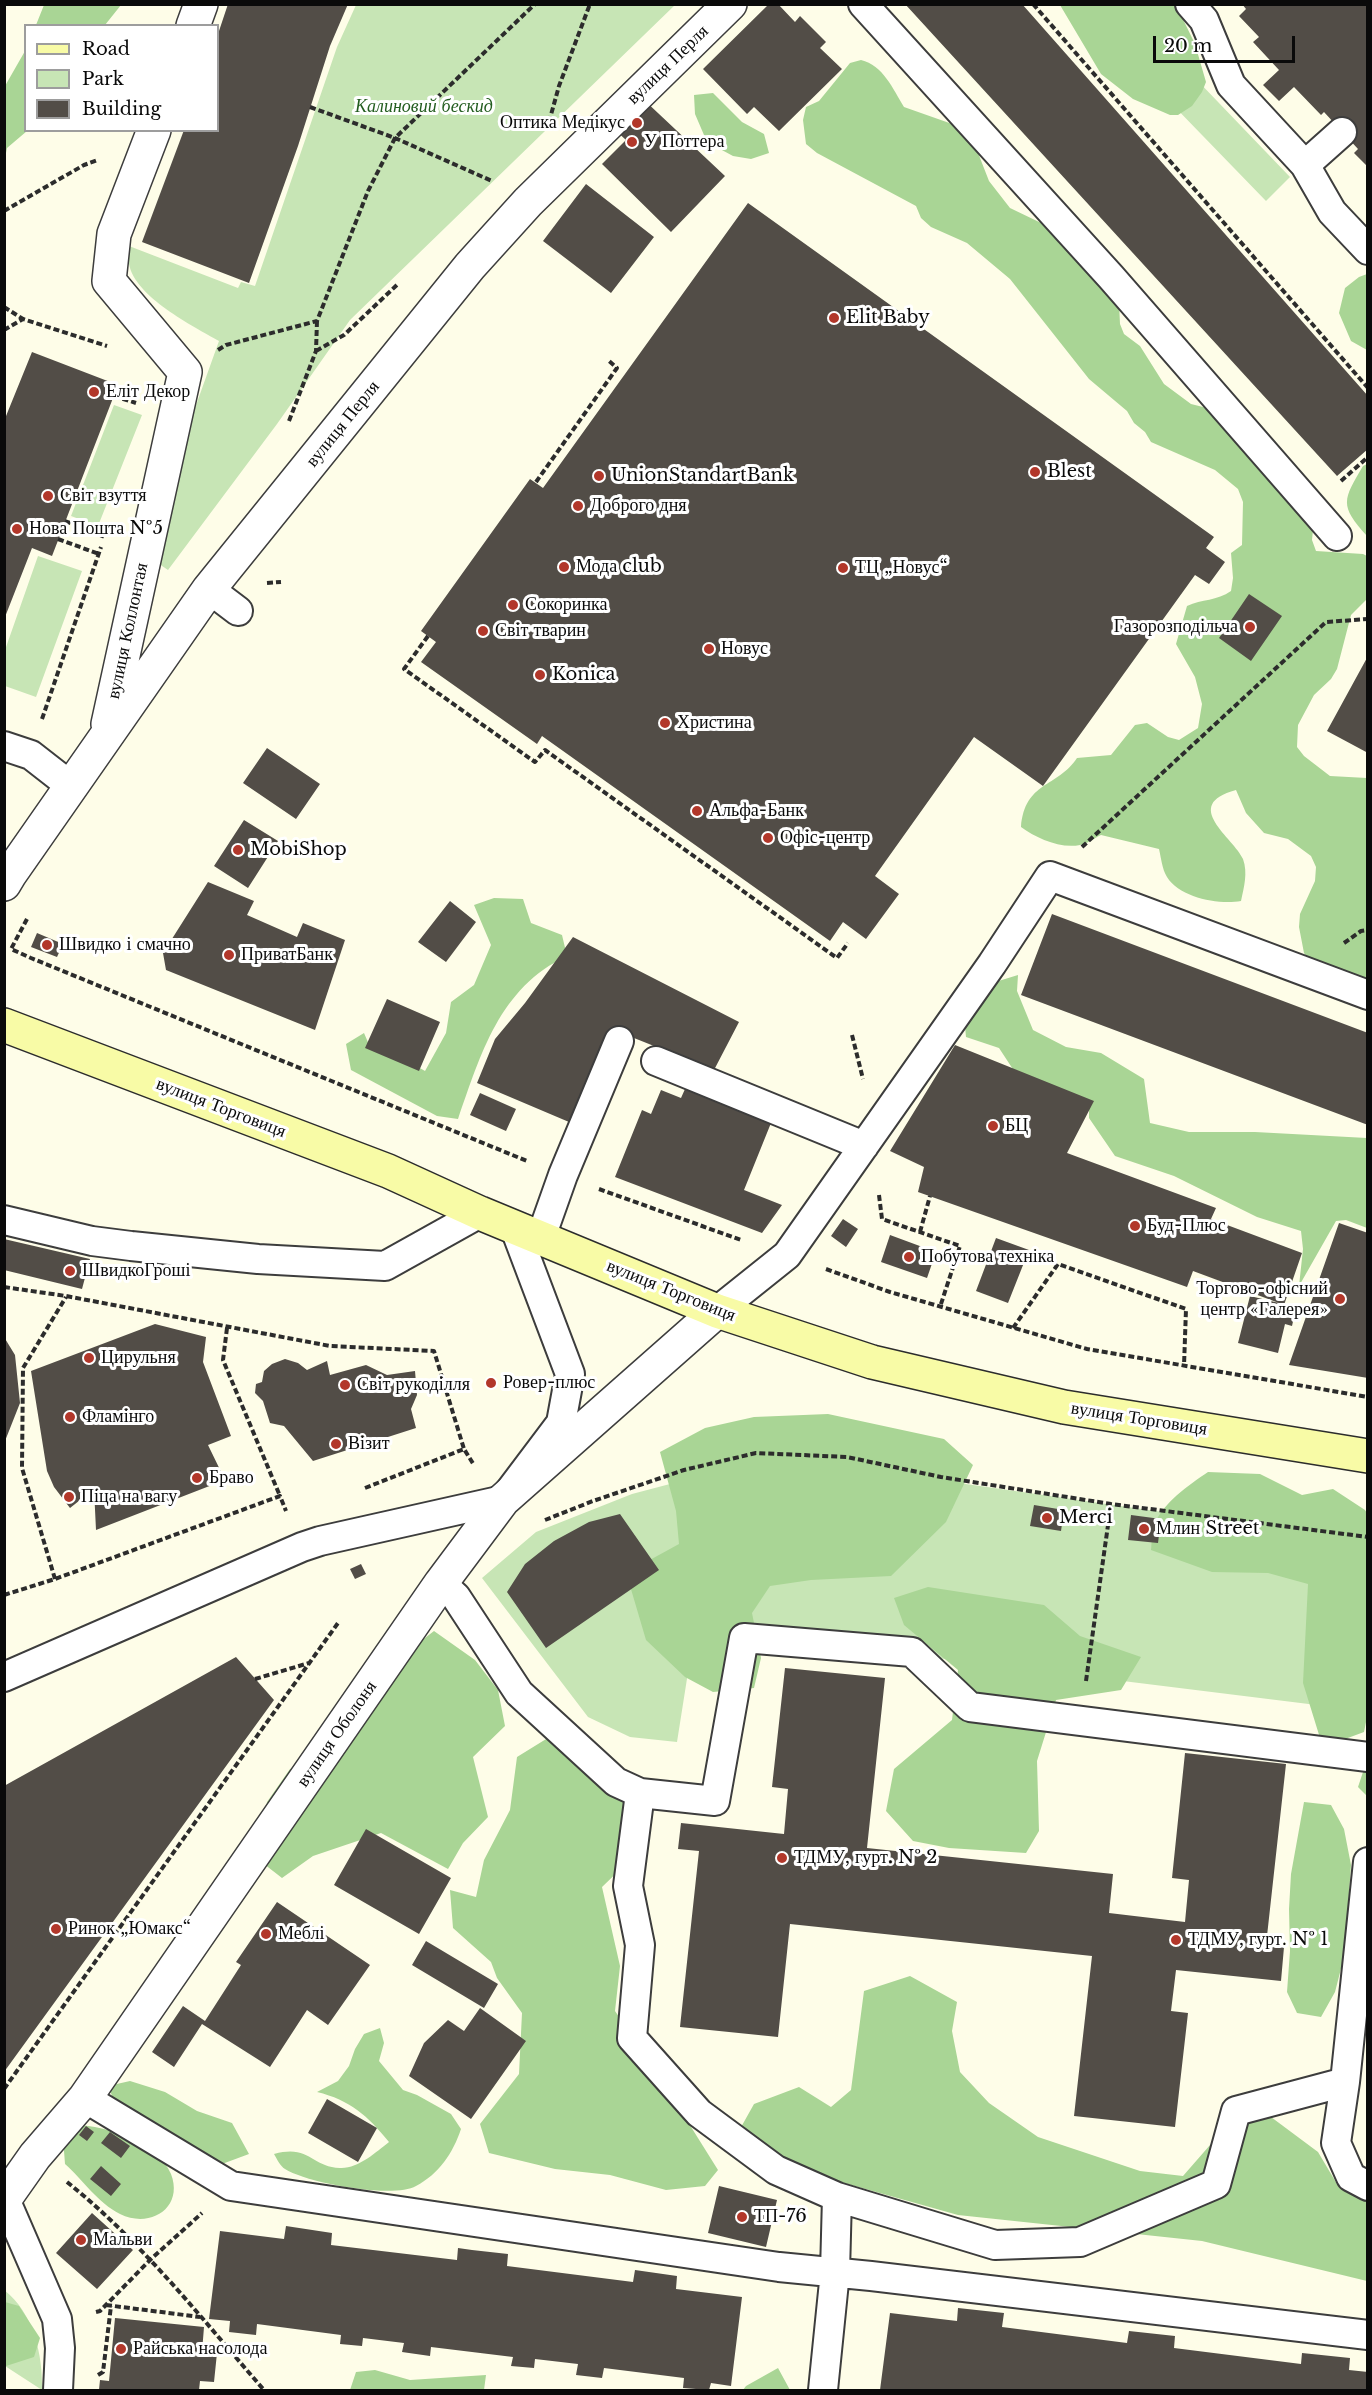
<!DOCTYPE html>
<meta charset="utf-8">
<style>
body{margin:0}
#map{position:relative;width:1372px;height:2395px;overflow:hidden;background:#fefde8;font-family:"Libre Baskerville",serif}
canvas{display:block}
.frame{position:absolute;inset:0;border:6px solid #0a0a0a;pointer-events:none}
.legend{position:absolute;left:24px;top:24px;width:195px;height:108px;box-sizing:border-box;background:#fff;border:2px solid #9d9d9d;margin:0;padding:8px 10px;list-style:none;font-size:18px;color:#0a0a0a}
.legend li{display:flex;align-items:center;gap:12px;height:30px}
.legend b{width:30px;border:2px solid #9d9d9d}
.scale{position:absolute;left:1153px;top:36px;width:142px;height:27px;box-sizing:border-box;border:3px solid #0a0a0a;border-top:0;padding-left:8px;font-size:18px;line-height:21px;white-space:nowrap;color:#0a0a0a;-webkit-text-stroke:4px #fff;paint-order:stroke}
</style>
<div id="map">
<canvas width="1372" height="2395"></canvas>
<div class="frame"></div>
<ul class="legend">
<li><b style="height:8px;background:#f8fba6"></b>Road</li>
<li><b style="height:16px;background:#c7e5b5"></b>Park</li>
<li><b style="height:16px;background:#524d47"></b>Building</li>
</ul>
<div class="scale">20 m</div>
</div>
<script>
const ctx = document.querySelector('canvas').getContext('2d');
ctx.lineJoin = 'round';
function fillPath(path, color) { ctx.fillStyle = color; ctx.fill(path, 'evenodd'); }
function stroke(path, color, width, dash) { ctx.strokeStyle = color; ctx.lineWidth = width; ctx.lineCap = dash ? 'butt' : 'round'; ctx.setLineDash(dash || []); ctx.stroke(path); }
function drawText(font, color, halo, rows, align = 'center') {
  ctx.font = font + ' "Libre Baskerville",serif'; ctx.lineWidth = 6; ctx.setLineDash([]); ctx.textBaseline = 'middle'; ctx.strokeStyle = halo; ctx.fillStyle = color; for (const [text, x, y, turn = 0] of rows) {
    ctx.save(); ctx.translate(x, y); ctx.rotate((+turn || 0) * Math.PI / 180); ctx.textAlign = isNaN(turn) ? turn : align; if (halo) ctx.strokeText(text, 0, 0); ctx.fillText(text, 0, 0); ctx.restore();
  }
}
fillPath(new Path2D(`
 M356,5H675L350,320L277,424L168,570L143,553L219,341C193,326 135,297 129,264C128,259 129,252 129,246L238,288L241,282L255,286L337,47Z
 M1195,78L1290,177L1266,201L1170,102Z
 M114,405L142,415L98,526L71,516Z
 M38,556L82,571L36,697L5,686V650Z
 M804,1461L1367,1541L1368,1630L1357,1710L695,1628L677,1742L630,1737L588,1717L482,1578L536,1532L632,1494L723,1470Z
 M4,2290C34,2313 43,2356 42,2390L5,2366Z`), '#c7e5b5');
fillPath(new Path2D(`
 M44,5V4L121,5L105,25H36Z
 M1060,5H1176L1195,44L1206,82L1202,92L1192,106L1178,115H1170L1133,99L1101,74Z
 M25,51L26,130L27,131L7,148L5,158V86Z
 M861,60C883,65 893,89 904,107L955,125L973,140L989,181L1010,208L1064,234L1119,303L1120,324L1124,334L1140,346L1164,384L1191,404L1211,409L1314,520L1312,540L1316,551L1363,554L1367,556V599L1351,615L1337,669L1331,679L1314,695L1298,725L1297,747L1304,756L1330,776L1367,778V991L1311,963L1304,953L1299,927L1300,914L1315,881L1316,867L1311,856L1288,839L1264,833L1246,813L1236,790C1180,805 1234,838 1243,859C1248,873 1244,887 1241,901C1219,905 1180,898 1167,877C1162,869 1161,857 1159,849L1101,835C1094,838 1087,844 1080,845C1060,849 1036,838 1021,827C1025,781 1057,788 1077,758L1111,755L1135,725L1147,723L1168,737L1179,740L1198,728L1202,704L1195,677L1176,644L1187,606C1202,599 1217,601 1231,591L1233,578L1231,553L1242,545L1243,502L1238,489L1215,470L1151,442L1145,432L1134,423L1127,411L1089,379L1010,279L967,243L931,227L921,218L916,206L817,153L806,144L803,120L806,107L819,101L850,63Z
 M713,93L742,122L764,134L769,153L751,159L733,156L707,142L695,114L694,95Z
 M1367,274H1368L1367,350L1351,341L1339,313L1345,288L1359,277Z
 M1367,464V536C1339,505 1343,500 1363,466Z
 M494,898L523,899L531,923L562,935L567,956C499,988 481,1054 458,1119L437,1116L351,1070L346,1044L364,1033L370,1047L392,1052L425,1071L446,1033L451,1002L474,985L491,945L474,905Z
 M1018,975L1017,991L1033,1030L1066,1047L1101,1053L1144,1079L1150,1123L1189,1132H1255L1367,1138V1228L1346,1220L1336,1221L1299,1286L1303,1249L1301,1231L1257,1217L1174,1176L1115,1156L1089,1118V1100L1024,1086L999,1048L966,1037L963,1004L979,987Z
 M828,1414L944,1439L973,1465L946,1522L891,1576L811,1580L770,1586L752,1613L761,1658L754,1688L713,1692L685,1677L646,1640L628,1579L648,1561L679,1544L676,1511L660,1452L705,1428L754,1417Z
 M1208,1472L1260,1474L1302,1495L1333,1489L1365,1510L1368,1515V1712L1364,1732L1337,1742L1320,1738L1303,1683L1308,1584L1268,1573L1212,1572L1151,1550C1152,1543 1151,1533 1154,1526C1162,1503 1189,1485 1208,1472Z
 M928,1587L1044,1605L1080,1636L1141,1657L1121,1690L1056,1700L1037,1761L1039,1831L1026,1853L949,1848L913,1841L886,1811L894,1769L952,1720L958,1670L904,1625L894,1598Z
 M434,1631L475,1660L498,1690L505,1726L473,1757L488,1817L463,1843L448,1869L381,1833L313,1856L282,1878L255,1857L260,1846L267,1802L290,1769L337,1748L390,1665Z
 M551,1736L609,1758L629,1811V1861L602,1887L620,1966L615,2011L656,2071L718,2170L705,2186L666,2190L610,2175L555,2169L489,2153L480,2124L519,2074L522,2013L497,1978L491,1962L453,1928L450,1890L476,1897L484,1860L510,1810L517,1757Z
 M1367,1760V1796L1358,1787Z
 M1304,1802L1331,1805L1344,1829L1351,1865L1345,1953L1335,1992L1321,2017L1297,2013L1287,1992L1290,1951L1289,1909L1291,1874Z
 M910,1976L957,2002L952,2031L960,2072L989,2103L1038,2137L1140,2171L1183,2176L1224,2129L1271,2117L1318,2152L1337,2184L1367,2188V2281L1202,2241L958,2215L798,2170L740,2129L754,2104L799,2087L831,2107L851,2090L864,1991Z
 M380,2028L384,2043L379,2061L403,2090L417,2095L451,2114L461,2129C453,2153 439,2174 416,2186C393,2199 307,2183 285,2169C280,2166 277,2159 274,2154C310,2144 311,2167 340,2168C358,2169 376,2152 389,2142C368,2116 350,2100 317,2092L338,2081L349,2066L355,2049L364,2034Z
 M130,2081L165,2092L197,2111L232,2123L249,2154L222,2164L205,2160L115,2103L108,2086Z
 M76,2125C106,2125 159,2144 171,2174C184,2208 150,2229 120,2214C98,2203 83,2180 65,2164L63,2138Z
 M5,2302L19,2306L40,2338L34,2357L6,2366Z
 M778,2368L790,2390H743L746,2386Z
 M375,2370L410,2380L486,2375L484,2390H350L356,2372Z`), '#a9d595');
fillPath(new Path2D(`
 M228,4H348L330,46L298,146L249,283L142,242L184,130H218V34Z
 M769,4H778L795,22L800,16L826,42L820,48L842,69L779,131L754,107L747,114L703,69Z
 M905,4H1022L1368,396V449L1337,476Z
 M1242,4H1368V167L1354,153L1358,149L1324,112L1321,115L1294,87L1279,101L1263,85L1279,70L1253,42L1259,37L1239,16L1246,9Z
 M642,98L725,176L671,232L602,164L626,140L613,128Z
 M586,184L654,237L611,293L543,241Z
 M748,203L1214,537L1206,548L1225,562L1209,584L1195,575L1043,786L974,737L875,876L899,894L866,939L843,922L830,941L542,736L537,744L421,662L436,642L421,631L530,479L543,488Z
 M32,352L118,385L52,556L32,548L5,617L4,421Z
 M1249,594L1282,616L1251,661L1219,638Z
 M1368,656V753L1327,731Z
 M267,748L320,784L296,819L243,783Z
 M244,820L278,841L248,888L214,866Z
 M208,882L254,901L247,915L297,937L303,923L345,940L315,1030L166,970L163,953Z
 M450,901L476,922L446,962L418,942Z
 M1052,914L1368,1033V1125L1021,995Z
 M37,933L63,944L57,957L31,947Z
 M573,937L739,1022L714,1070L614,1030L569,1122L477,1083L495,1039L525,1003Z
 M387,999L440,1022L419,1071L365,1048Z
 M955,1045L1094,1101L1067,1153L1216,1208L1211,1219L1302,1253L1284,1305L1296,1308L1292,1326L1285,1324L1278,1353L1238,1343L1250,1296L1279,1303L1193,1271L1187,1287L918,1192L924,1167L890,1151Z
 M685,1089L771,1123L744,1190L782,1205L762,1233L615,1177L642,1110L651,1114L661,1090L681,1098Z
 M480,1093L516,1109L506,1131L470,1115Z
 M843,1219L858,1229L846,1247L831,1236Z
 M1339,1223L1368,1233V1378L1289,1365Z
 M890,1235L936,1252L927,1278L881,1262Z
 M996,1238L1029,1250L1008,1303L976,1291Z
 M4,1239L90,1259L82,1289L4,1270Z
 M155,1324L206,1337L203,1362L231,1436L208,1445L225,1480L96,1530L94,1489L70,1508L54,1487L47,1471L31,1371Z
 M4,1337L15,1355L20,1403L5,1441Z
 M285,1359L298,1363L307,1370L327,1361L330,1375L366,1365L387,1375L415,1371L417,1395L411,1409L416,1428L313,1461L284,1426L270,1423L263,1401L255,1393L256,1384L262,1382L264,1371L272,1364Z
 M1034,1505L1064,1510L1061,1531L1030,1526Z
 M620,1514L659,1570L546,1648L507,1592L525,1564L554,1541L589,1522Z
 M1131,1515L1161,1519L1158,1543L1128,1540Z
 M361,1564L366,1574L355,1579L350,1569Z
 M236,1657L274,1700L4,2072V1786Z
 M785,1668L885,1678L867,1848L1113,1874L1109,1913L1185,1922L1189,1880L1172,1878L1185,1753L1286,1764L1266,1945L1284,1947L1281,1981L1176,1970L1171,2011L1188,2013L1175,2127L1074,2116L1092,1956L790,1924L778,2037L680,2027L699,1851L678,1849L681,1823L784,1834L788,1789L772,1787Z
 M366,1829L451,1878L419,1934L334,1885Z
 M277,1902L370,1965L328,2025L307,2010L270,2067L202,2024L174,2067L152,2052L183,2006L205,2021L241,1965L236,1962Z
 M426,1941L498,1984L484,2008L412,1965Z
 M480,2008L526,2041L471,2119L409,2076L424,2043L448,2020L464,2031Z
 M327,2099L377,2128L358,2162L308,2133Z
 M86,2126L94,2132L87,2141L79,2135Z
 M110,2132L130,2146L121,2158L101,2143Z
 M101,2166L121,2184L111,2196L90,2179Z
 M719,2186L777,2200L766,2247L708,2233Z
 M92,2213L133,2250L97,2289L56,2253Z
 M286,2226L332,2233L331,2245L457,2260L458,2248L472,2250L508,2254L507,2266L633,2282L635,2270L677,2276L676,2289L742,2297L731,2386L711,2383L709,2390L683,2388L684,2378L604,2368L602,2378L576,2375L578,2364L535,2359L534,2368L511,2366L513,2357L431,2347L430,2356L402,2352L404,2343L363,2338L362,2346L340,2344L341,2335L257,2324L256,2335L229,2332L230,2321L209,2319L220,2231L284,2239Z
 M958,2308L1004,2313L1002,2327L1127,2343L1129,2331L1175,2336L1174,2348L1301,2364L1302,2353L1350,2358L1349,2370L1368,2372V2390H880L890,2313L957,2321Z
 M115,2318L204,2327L202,2352L217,2353L214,2382L200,2381L199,2390H99L100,2380L109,2381Z`), '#524d47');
const lane = new Path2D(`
 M863,4L1111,277L1337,536
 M1190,4L1204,20L1231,85L1305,165L1332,212L1368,250
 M1305,165L1342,132
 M209,589L238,611
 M4,746L31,755L72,787
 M656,1061L864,1146
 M4,1220L92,1241L131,1246L258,1259L385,1266L480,1213
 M541,1237L563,1175L619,1041
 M717,1311L787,1255L992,964L1050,876L1368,995
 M441,1583L456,1597L519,1693L616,1782L640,1793L628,1886L640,1945L632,2038L699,2113L776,2170L837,2197
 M4,1677L302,1547L320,1541L503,1500L561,1423L570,1374L514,1226
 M640,1793L715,1801L744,1638L912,1652L970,1707L1368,1757
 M1345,2082L1336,2143L1351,2177L1368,2186
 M85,2098L231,2186L779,2267L871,2276L1368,2335
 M5,2199L57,2319L60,2348L58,2390
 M823,2390L835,2272L837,2197L995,2245L1080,2242L1216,2184L1236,2111L1345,2082L1368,1862`);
const street = new Path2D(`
 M193,26L201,4
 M108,724L185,372L109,281L114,234L154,130
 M4,884L10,874L209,589L470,266L528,202L730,4
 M4,2200L35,2156L85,2098L441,1583L503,1500L717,1311`);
const secondary = new Path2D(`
 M4,1025L388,1171L480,1213L717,1311L872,1362L1064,1407L1368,1456`);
stroke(lane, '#3d3d3d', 32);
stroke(street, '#3d3d3d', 36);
stroke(secondary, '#2c2c2c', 36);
stroke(new Path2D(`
 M1033,4L1368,388
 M310,107L395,138L492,181
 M549,122L559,86L590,4
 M4,211L84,165L98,160
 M4,307L23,319
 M4,330L23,319L107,346
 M218,350L226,345L317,321L368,191L395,138L535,4
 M316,351L344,335L399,283
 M114,396L136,403
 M289,421L316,351L317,321
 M1341,481L1368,457
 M536,482L617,368L609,361
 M65,521L105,537
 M58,539L99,554
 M267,583L281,582
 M428,636L404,669L535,762L545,750L837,958L848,943
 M42,719L101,547
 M1082,847L1326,622L1368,619
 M27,919L11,949L31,958L527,1161
 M1344,943L1361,931L1368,930
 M852,1035L863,1079
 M599,1189L741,1240
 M879,1195L882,1219L960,1246L940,1307
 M920,1232L930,1196
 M826,1269L890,1292L1087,1349L1368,1397
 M4,1287L66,1296L330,1346L434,1351L464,1449
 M227,1328L223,1360L280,1496
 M1013,1328L1058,1264L1186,1309L1184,1366
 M365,1488L464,1449L474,1465
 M545,1520L593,1501L684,1470L756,1453L847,1457L941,1477L1111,1504L1368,1537
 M55,1579L22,1468L23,1368L66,1297
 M4,1595L55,1579L280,1496L286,1511
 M255,1679L309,1663
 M1086,1681L1111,1504
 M4,2089L338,1623
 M67,2182C142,2242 202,2319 264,2390
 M106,2305L200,2317
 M96,2312L100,2311L150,2260L202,2213
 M98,2375L103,2372L111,2306`), '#2c2c2c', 4, [6, 3]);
stroke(lane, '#fff', 28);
stroke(street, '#fff', 33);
stroke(secondary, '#f8fba6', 33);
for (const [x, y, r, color] of [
 [637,123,6,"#b2372a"],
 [632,142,6,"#b2372a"],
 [834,318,6,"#b2372a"],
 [94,392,6,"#b2372a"],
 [1035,472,6,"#b2372a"],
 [599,476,6,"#b2372a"],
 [48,496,6,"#b2372a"],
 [578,506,6,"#b2372a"],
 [17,529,6,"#b2372a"],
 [564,567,6,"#b2372a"],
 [843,568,6,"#b2372a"],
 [513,605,6,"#b2372a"],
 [1250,627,6,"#b2372a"],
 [483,631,6,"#b2372a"],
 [709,649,6,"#b2372a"],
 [540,675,6,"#b2372a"],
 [665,723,6,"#b2372a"],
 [697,811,6,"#b2372a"],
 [768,838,6,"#b2372a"],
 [238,850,6,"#b2372a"],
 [47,945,6,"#b2372a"],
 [229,955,6,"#b2372a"],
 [993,1126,6,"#b2372a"],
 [1135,1226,6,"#b2372a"],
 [909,1257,6,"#b2372a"],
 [70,1271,6,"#b2372a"],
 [1340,1299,6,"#b2372a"],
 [89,1358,6,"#b2372a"],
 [491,1383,6,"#b2372a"],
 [345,1385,6,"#b2372a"],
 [70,1417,6,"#b2372a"],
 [336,1444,6,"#b2372a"],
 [197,1478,6,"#b2372a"],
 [69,1497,6,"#b2372a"],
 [1047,1518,6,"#b2372a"],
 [1144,1529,6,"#b2372a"],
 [782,1858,6,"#b2372a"],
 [56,1929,6,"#b2372a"],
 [266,1934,6,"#b2372a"],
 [1176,1940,6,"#b2372a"],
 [742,2217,6,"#b2372a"],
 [81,2240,6,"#b2372a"],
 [121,2349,6,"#b2372a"]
]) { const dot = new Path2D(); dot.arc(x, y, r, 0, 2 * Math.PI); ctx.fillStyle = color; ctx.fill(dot); stroke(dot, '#fff', 2); }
drawText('18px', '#0a0a0a', '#fff', [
 ["вулиця Перля",668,65,-44],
 ["вулиця Перля",343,424,-51],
 ["вулиця Коллонтая",128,631,-78],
 ["вулиця Торговиця",221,1108,21],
 ["вулиця Торговиця",671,1291,22],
 ["вулиця Торговиця",1139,1419,9],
 ["вулиця Оболоня",337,1734,-55]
]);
drawText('italic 18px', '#235d1f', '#fff', [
 ["Калиновий бескид",424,107]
]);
drawText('18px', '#0a0a0a', '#fff', [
 ["Оптика Медікус",625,123,"right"],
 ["У Поттера",644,142],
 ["Elit Baby",846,318],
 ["Еліт Декор",106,392],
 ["Blest",1047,472],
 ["UnionStandartBank",611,476],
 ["Світ взуття",60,496],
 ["Доброго дня",590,506],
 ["Нова Пошта №5",29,529],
 ["Мода club",576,567],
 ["ТЦ „Новус“",855,568],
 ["Сокоринка",525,605],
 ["Газорозподільча",1238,627,"right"],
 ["Світ тварин",495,631],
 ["Новус",721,649],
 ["Konica",552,675],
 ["Христина",677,723],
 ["Альфа-Банк",709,811],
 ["Офіс-центр",780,838],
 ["MobiShop",250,850],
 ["Швидко і смачно",59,945],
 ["ПриватБанк",241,955],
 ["БЦ",1005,1126],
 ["Буд-Плюс",1147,1226],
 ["Побутова техніка",921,1257],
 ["ШвидкоГроші",82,1271],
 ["Торгово-офісний",1328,1289,"right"],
 ["центр «Галерея»",1328,1310,"right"],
 ["Цирульня",101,1358],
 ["Ровер-плюс",503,1383],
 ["Світ рукоділля",357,1385],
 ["Фламінго",82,1417],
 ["Візит",348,1444],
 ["Браво",209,1478],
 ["Піца на вагу",81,1497],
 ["Merci",1059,1518],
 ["Млин Street",1156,1529],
 ["ТДМУ, гурт. № 2",794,1858],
 ["Ринок „Юмакс“",68,1929],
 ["Меблі",278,1934],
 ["ТДМУ, гурт. № 1",1188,1940],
 ["ТП-76",754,2217],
 ["Мальви",93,2240],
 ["Райська насолода",133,2349]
], 'left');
</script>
